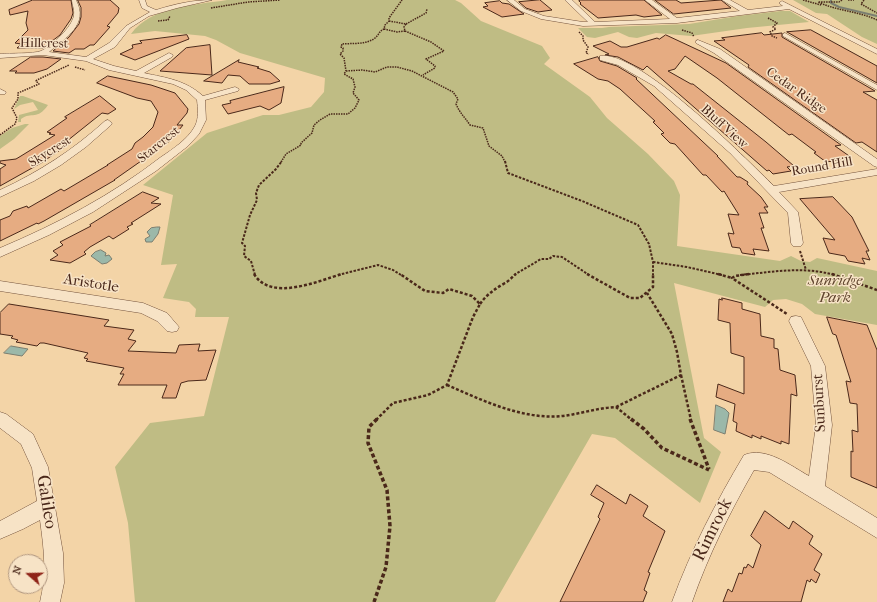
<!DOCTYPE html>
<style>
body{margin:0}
#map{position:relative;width:877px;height:602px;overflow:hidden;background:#f3d4a7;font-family:"IM FELL French Canon",serif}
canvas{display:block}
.north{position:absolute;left:8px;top:554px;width:40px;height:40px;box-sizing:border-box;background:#f7e3c6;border:1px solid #b29881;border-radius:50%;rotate:290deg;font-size:11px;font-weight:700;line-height:16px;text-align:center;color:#4a281a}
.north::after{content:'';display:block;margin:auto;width:14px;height:18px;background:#8f2418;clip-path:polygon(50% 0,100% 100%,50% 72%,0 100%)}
</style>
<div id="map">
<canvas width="877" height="602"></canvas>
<div class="north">N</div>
</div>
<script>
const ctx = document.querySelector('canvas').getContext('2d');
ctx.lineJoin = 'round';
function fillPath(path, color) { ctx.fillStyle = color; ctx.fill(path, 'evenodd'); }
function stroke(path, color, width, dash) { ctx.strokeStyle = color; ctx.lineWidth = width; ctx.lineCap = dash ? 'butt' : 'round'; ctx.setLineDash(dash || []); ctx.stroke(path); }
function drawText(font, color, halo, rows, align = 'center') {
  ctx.font = font + ' "IM FELL French Canon",serif'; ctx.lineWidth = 3; ctx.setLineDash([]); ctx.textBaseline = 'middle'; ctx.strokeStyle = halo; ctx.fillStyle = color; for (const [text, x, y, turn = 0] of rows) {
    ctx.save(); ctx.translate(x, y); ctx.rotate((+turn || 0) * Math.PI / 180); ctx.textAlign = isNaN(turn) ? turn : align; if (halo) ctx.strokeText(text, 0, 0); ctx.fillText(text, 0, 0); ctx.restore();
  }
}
fillPath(new Path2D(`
 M227,0H455L461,3L481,21L542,46L550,58L544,64L590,97L607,118L648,154L674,181L680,195L677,246L780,261L791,256L801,261L810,262L817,258L877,271V325L815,314L802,304L786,299L773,300L765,307L674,283L704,438L721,452L700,503L615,438L592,434L495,602H135L128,523L115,467L150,423L204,416L229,317H195L196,309L189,302L163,298L177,264L161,265L173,195L143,185L207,133L263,115H279L311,107L324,92L325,78L240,53L216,40L205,36L155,31L131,34C151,6 196,5 227,0Z
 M793,0H877V44L862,37L827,14L816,13Z
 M781,11H790L809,22L747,28L691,36L656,33L637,38L629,37L618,32L595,38L587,37L578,28H602L609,27L689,24L738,16Z
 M20,96H23L48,105C37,121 32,111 21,119V122H18L19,115L38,110L33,102L20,105L14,109Z
 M25,124H29L14,139L0,149V136L12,128Z`), '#bfbc84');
const water = new Path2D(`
 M157,227H160L158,234L152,242H146L145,239L150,236L147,232L151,228Z
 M101,250L106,253L105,256L109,255L112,259L107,263L102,264L91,256L95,252Z
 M11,346L28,349L22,356L4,353Z
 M716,405L725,409L729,413L725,434L714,430Z`);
fillPath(water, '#9bb8a9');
stroke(water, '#7b7e70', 1);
stroke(new Path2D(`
 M831,0V3L839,7L877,16`), '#7b7e70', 2);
const building = new Path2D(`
 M33,0H71L73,13L71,19L60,35L43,48H17L21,44L15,43L28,30L26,23L28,11L10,15L9,10Z
 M78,0H110L119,8L118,13L108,25L107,26L110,27L94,45H90L84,49H75L69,53L53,51L69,37L79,24L81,17V8Z
 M540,0L552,10L538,12L526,8L519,2Z
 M581,0H644L662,15L644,17L636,15L598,18L580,4L581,3L579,1Z
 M655,0H676L681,3L721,0L731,8L674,14Z
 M500,1L502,3L509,4L524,14L502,17L483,7L488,6L485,3Z
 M811,30L877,66V83L787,32Z
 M762,33L764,35L782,33V37L875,91L863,92L877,100V152L862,142L856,143L748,67L749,65L714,41L725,40L722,38Z
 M187,35L189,39L135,60L120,54L133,48L132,45L142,43L140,41Z
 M666,35L726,63L841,145L835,146L852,158L826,162L814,153L816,152L792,134L789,135L717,78L685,56L675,69L668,71L691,84H693L766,142L794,166L787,167L791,171L773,174L769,170L767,171L647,66L643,70L618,57L605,55L609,54L593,46L610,41L621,47H627L657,38L659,39Z
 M210,45L212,75L160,71L186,48Z
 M31,57H43L61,59L47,69L34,73H15L17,71H10Z
 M598,57L600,61L617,66L637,78L636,79L718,156H717L737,177H740L748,182L747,184L761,197L768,207H764L768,213H759L764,228H761L769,251L753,249L755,255L742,253L740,248L732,247L728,233L734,234L728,214L739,215L724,191L722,192L706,175H703L675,144L670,143L661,134L664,133L653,122L655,121L620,89L608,81L598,79L574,64Z
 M239,60L238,62L259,67L257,68L270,72L280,81L270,84H249L240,76L228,75L222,83L204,81Z
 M108,76L151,85L175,93L188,109L187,113L177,125H183L171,140L114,180H115L44,221L38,224L37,223L0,241V220L10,216L13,211L27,206L28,208L61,189L64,191L108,165H107L132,149L135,143L143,137L153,127L158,112L151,101L137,98L97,83Z
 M284,87L281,103L269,110L260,106L228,114L222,105L231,103L230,101Z
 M100,96L116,109L108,114L102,113L67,141L72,142L41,163L0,186V169L6,165L0,163V161L16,159L21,156L55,135L49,134L51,133L47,132L67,118L65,117Z
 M143,192L159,198L151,203L161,204L131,223L133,224L127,227L129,229L113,239L109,236L90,247L84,252L86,254L70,263L50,260L58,255L53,251L63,245L60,242L91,226L90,225Z
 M833,197L852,217L869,251H866L870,260L862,258L865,264L848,261L845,256L829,253L823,238L835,240L800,199Z
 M722,298L742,303V309L760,314L761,336L774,339V348L778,349L780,370L795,375L797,396L791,394L789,444L781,441V444L761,436V439L752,435V438L736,431L737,423L733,421L735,404L716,397L718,384L744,394V357L731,353L730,323L718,320L719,299L722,300Z
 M9,304L109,320L104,326L134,330L128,339L136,341L128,351L176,353L179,345L200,344L198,351L216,350L206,380L188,381L181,383L176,398H162L167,385H118L124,374H120L124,368L86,361L88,359L84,358L88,353L44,343H40L37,346L16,342L18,340L11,338L13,336L0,334V313Z
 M827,317L867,325L877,350V488L851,477V451L853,452L852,430L858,432L857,404L850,403L846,381L851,382L836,335L833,334Z
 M597,485L626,504L630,494L648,506L643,516L665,531L648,572L650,573L644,590L647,592L643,602H560L600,519L598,517L604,503L591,495Z
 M765,511L789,529L793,521L813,536L809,544L822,554L814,570L820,574L816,583L811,579L810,582L807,580L801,602H723L728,589L732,592L739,573L742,574L744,567L746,568L748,564L753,568L761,545L751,536Z`);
fillPath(building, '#e6ac82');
stroke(building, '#4a281a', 1);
const minor = new Path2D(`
 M72,0H76C89,24 66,38 49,52L86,57L109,43L126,26L150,12L142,8L139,0H145L147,6L156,10C175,4 193,0 212,0L177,8L149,16L130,28L115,47L93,59L114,66L136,71L169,53L173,55L172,57L144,73C167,78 185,80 203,96L235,87L239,89L238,91L205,100L206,120L199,134L188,146L156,171L93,212L49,235L0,257V248C57,224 112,195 161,157C173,149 188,139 195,126C199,118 198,109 197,100L186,90L173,84L109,70L86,61L43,55L0,58V54C10,53 33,54 41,51C51,47 73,26 74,15C75,9 72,5 72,0Z
 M507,0H514L525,9L544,16L583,22H588L565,0H572L595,22L670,19L645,0H652L677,18L740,11L722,0H730L748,10L783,6L779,3L782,1L877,49V54L789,9L677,23L583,26L541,19L521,11Z
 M785,33L877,85V90L783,36V34Z
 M698,40L720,49L877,159V167L874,166L714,53L696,43V41Z
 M600,56C638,49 746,159 774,186L877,169V175L779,192L798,212L803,243L801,246H793L791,243L788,213L730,153L654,86L618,65L600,60Z
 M0,89L6,92L5,94H0Z
 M108,120L112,123L111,125L86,147L61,165L34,181L0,197V190C39,172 73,150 105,121Z
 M0,281L143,303L167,313L179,327L177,331L172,332L167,331L157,321L141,313L0,291Z
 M796,316L801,317L825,366L832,425L825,486L877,518V538L769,472L754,470C730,512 708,556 692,602H672C691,550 716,502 744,455C766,446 791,466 809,476L816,425L811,366L789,321L791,317Z
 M0,412L6,414L33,434L48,467L63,553L64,583L60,602H40C47,573 44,549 40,520L23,529L0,539V521L37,501L32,468L21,444L0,428Z`);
stroke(minor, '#74533d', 1);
stroke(new Path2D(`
 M803,0L821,5
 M842,0L839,2H818C837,11 858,11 877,20
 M848,0H854
 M864,0L861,4L877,13
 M211,8L248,2L280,0
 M768,18L777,23L773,27L776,29L770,32L772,36L777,38
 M158,21L168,20L170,16
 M389,21L406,24L404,27L405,31L431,42L444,51L426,59L435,66V68L423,75
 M406,24L426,13L427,9
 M384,29L397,32L405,31
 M682,30L692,33L694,37
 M579,32L583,36V40L588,47L586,53L589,54
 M75,67L85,70
 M346,71L362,70L375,72L387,67H397L412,71L453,92L458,99L456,104C461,115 464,116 470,125L483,128L489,146L502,156L505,162
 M0,135L15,124L17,118L12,108L18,99V93L39,84L36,81L37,80L69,65
 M281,162L286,154L301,145V143L312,133L314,125L320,120L330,114H348L355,108L359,100L353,93L355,87L353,79L344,74L346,71L344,58L340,54L343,51V48L341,47L342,44C352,43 366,45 375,38C379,35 379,31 384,29L385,25L389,21V18L402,0`), '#4a281a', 1.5, [1.5, 1]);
stroke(new Path2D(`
 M505,161L508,173L582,201L638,225L649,244L653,262V275
 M800,251L806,270
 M653,262L687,267L722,275
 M255,275L251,261L244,256L245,246L242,243L250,215L257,200L256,193L259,185L276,169L282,161
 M338,275L378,265L393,270L401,275
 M514,275L541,259H549L553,256L562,257L589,275
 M740,275C773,272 803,266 835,275`), '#4a281a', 2, [2.5, 1.5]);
stroke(new Path2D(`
 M254,274C271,302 318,281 342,274
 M587,274L630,298H640L653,287V274
 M718,274L732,278
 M749,274L735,276L732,278L787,314
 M832,274L877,290
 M480,304C487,294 495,289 505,283C509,281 512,277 516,274
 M681,375L691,420
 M447,385C482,400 522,420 562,416C580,414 597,408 616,407L632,420
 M616,407L681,375L677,352L672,334L647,293
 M376,420L393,403L428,395L447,385L473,317L480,304L472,296L449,289L443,293L425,291L400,274`), '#4a281a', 2.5, [3, 2]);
stroke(new Path2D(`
 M631,419L644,429L662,448L709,470
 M690,419L709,469
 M374,602L386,567L390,526L387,490L368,443L369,427L377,419`), '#4a281a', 3.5, [4, 2.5]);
fillPath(minor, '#f7e3c6');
drawText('13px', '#4a281a', '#f7e3c6', [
 ["Hillcrest",44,44,1],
 ["Cedar Ridge",796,91,35],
 ["Bluff View",724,127,42],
 ["Starcrest",159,145,-39],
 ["Skycrest",50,152,-32],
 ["Round Hill",822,167,-10]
]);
drawText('italic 15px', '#61462f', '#f7e3c6', [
 ["Sunridge",835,281],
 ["Park",835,298]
]);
drawText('15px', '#4a281a', '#f7e3c6', [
 ["Aristotle",91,284,9],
 ["Sunburst",820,403,-93]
]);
drawText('18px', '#4a281a', '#f7e3c6', [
 ["Galileo",46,502,81],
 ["Rimrock",713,530,-64]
]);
</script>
